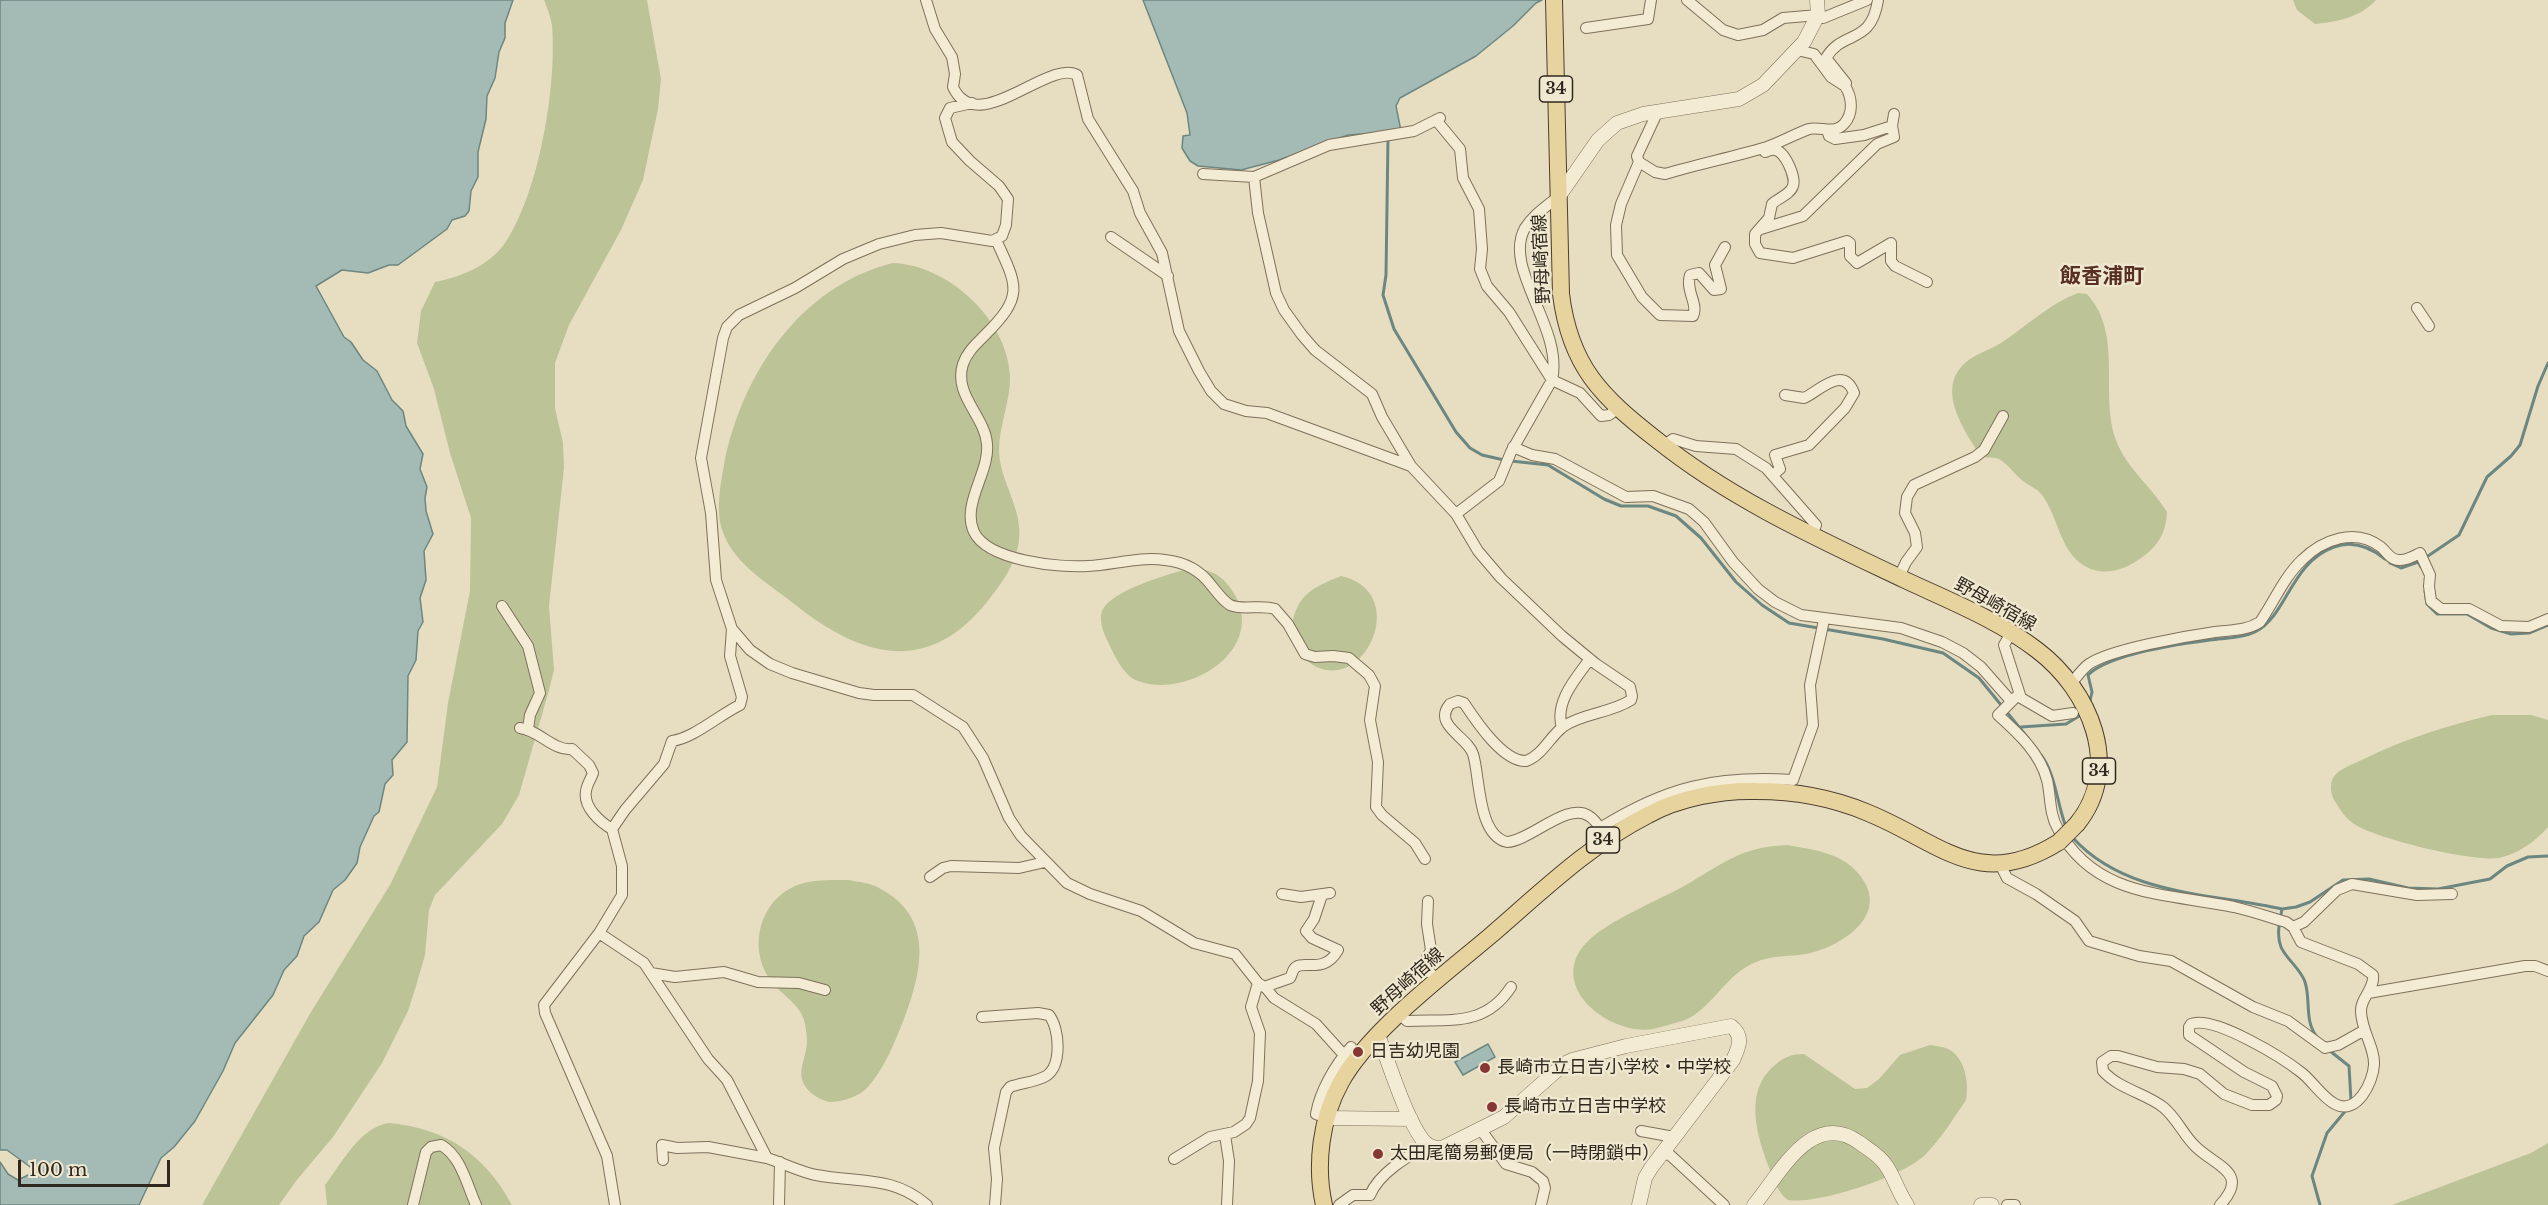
<!DOCTYPE html>
<meta charset="utf-8">
<style>
body{margin:0}
#map{position:relative;width:2548px;height:1205px;overflow:hidden;background:#e7dec2;font-family:"Libre Baskerville",serif}
canvas{display:block}
.scale{position:absolute;left:18px;top:1160px;width:152px;height:27px;box-sizing:border-box;border:3px solid #30281e;border-top:0;padding-left:8px;font-size:18px;line-height:21px;white-space:nowrap;color:#30281e;-webkit-text-stroke:4px #f0e8d0;paint-order:stroke}
</style>
<div id="map">
<canvas width="2548" height="1205"></canvas>
<div class="scale">100 m</div>
</div>
<script>
const ctx = document.querySelector('canvas').getContext('2d');
ctx.lineJoin = 'round';
function fillPath(path, color) { ctx.fillStyle = color; ctx.fill(path, 'evenodd'); }
function stroke(path, color, width, dash) { ctx.strokeStyle = color; ctx.lineWidth = width; ctx.lineCap = dash ? 'butt' : 'round'; ctx.setLineDash(dash || []); ctx.stroke(path); }
function drawText(font, color, halo, rows, align = 'center') {
  ctx.font = font + ' "Libre Baskerville","Noto Sans JP",serif'; ctx.lineWidth = 4.5; ctx.setLineDash([]); ctx.textBaseline = 'middle'; ctx.strokeStyle = halo; ctx.fillStyle = color; for (const [text, x, y, turn = 0] of rows) {
    ctx.save(); ctx.translate(x, y); ctx.rotate((+turn || 0) * Math.PI / 180); ctx.textAlign = isNaN(turn) ? turn : align; if (halo) ctx.strokeText(text, 0, 0); ctx.fillText(text, 0, 0); ctx.restore();
  }
}
fillPath(new Path2D(`
 M544,0H647L661,79L658,109L643,180L621,230L569,325L555,363V408L563,443L564,468L549,606L554,670L549,690L519,795L502,824L435,895L429,910L425,955L416,986L408,1011L382,1063L333,1137L296,1181L279,1205H202L311,1012L390,885L437,787L448,703L470,591L471,518L450,453L434,389L417,343L421,311L435,282C461,277 490,265 505,243C539,193 557,86 552,26C551,17 547,8 544,0Z
 M2293,0H2376C2361,17 2337,22 2315,24L2297,10Z
 M893,263C948,265 1007,319 1010,375C1011,400 999,425 999,451C1000,482 1023,509 1019,540C1016,564 1002,583 987,602C927,677 860,657 793,603C770,585 735,564 724,535C715,514 720,487 724,465C741,375 800,286 893,263Z
 M2078,293L2087,294C2124,335 2099,393 2116,440C2126,468 2152,487 2167,512C2166,534 2157,548 2138,560C2111,579 2081,575 2065,544C2057,529 2054,513 2044,498C2039,489 2031,487 2023,481C2015,475 2008,464 1999,459C1995,457 1987,458 1981,457C1965,431 1935,390 1965,363C1975,354 1990,350 2001,343C2027,326 2049,304 2078,293Z
 M1191,568C1213,570 1223,575 1235,595C1266,652 1186,699 1138,681C1125,677 1115,657 1110,646C1105,636 1098,622 1102,611C1111,590 1169,574 1191,568Z
 M1341,576C1414,592 1362,703 1307,661C1287,646 1288,614 1305,596C1315,586 1329,581 1341,576Z
 M2492,715H2531L2548,720V827C2536,841 2518,854 2499,858C2472,862 2377,839 2354,824C2345,818 2340,809 2334,800C2330,792 2329,781 2336,774C2342,768 2355,763 2364,759C2404,739 2449,725 2492,715Z
 M1787,845C1817,850 1849,854 1865,883C1884,917 1843,944 1814,952C1790,959 1773,952 1748,966C1726,978 1713,1004 1691,1017C1683,1022 1670,1024 1661,1027C1621,1041 1555,997 1578,954C1582,946 1590,939 1596,934C1618,917 1658,900 1684,886C1702,876 1720,863 1739,855C1755,848 1770,846 1787,845Z
 M849,880C858,882 871,883 879,888C935,917 922,971 904,1019C895,1042 884,1069 868,1087C860,1096 842,1102 830,1102C824,1101 815,1097 810,1092C793,1075 806,1062 807,1042C807,1036 806,1029 805,1024C802,1004 779,994 769,978C748,947 760,901 795,886C811,879 831,880 849,880Z
 M1930,1045C1936,1046 1945,1047 1950,1050C1966,1060 1969,1084 1966,1100C1953,1119 1941,1139 1925,1155C1902,1177 1817,1205 1788,1200C1777,1193 1773,1177 1768,1165C1756,1133 1744,1090 1775,1065C1784,1057 1792,1054 1804,1054L1855,1089L1867,1088L1879,1079L1900,1055Z
 M389,1123C446,1128 485,1155 512,1205H327L325,1185C342,1163 360,1127 389,1123Z
 M2548,1143V1205H2392L2531,1153Z`), '#bcc397');
const water = new Path2D(`
 M0,0H513L505,23V38L499,52L495,78L487,96L486,119L478,152V177L471,191L469,211L465,216L452,220L447,229L398,265H389L368,273L342,270L316,286L344,337L351,342L363,360L377,371L392,400L403,411L406,426L423,454L420,469L427,487L425,498L426,511L433,534L424,551L426,580L420,598L423,622L418,631L416,660L408,676L407,742L392,760L393,775L385,784L379,812L374,816L360,847L357,863L345,880L333,890L319,922L304,936L297,956L284,970L273,995L235,1043L223,1071L195,1121L174,1147L161,1158L139,1205H0V1162L8,1174L18,1180L32,1173L33,1169L7,1150H0Z
 M1143,0H1542L1536,3L1513,26L1476,56L1400,98L1396,106L1401,131L1348,135L1279,160L1241,170L1198,166L1190,161L1182,148L1183,136L1190,135L1187,113Z
 M1488,1044L1495,1057L1463,1075L1455,1062Z`);
fillPath(water, '#a4bab5');
stroke(water, '#6c8781', 1.5);
stroke(new Path2D(`
 M1388,138L1386,275L1383,295L1394,329L1456,432L1470,448L1482,455L1504,460
 M1511,461L1548,465L1604,499L1621,506H1648L1676,516L1701,538L1736,582L1762,605L1789,623L1883,639L1943,653L1979,678L2028,738
 M2425,558L2459,535L2487,477L2511,456L2520,445L2538,386L2548,363
 M2390,563L2401,568L2418,562L2421,567
 M2425,591L2427,604L2437,614H2467L2491,628L2511,634L2529,633L2548,625
 M2089,705L2092,692L2088,675C2109,654 2179,644 2210,640C2224,638 2241,639 2255,632C2288,615 2290,563 2334,547C2353,540 2370,547 2385,559
 M2021,727L2066,724L2081,715
 M2041,755C2056,775 2057,804 2066,827
 M2073,838C2126,896 2211,893 2282,909L2296,907L2310,902L2343,880L2369,879L2408,888L2438,889L2490,879L2507,866L2528,857L2548,856
 M2282,909C2280,920 2276,935 2281,947C2286,959 2301,969 2305,982C2311,1000 2304,1021 2317,1037
 M2330,1051L2349,1066L2351,1101
 M2320,1205L2312,1176L2327,1133L2347,1109`), '#6c8781', 3);
const minor = new Path2D(`
 M926,0L935,29L952,57L955,74L953,87C977,139 1049,58 1077,75L1088,119L1133,191L1140,213L1162,253L1179,331L1199,371L1211,391L1224,404L1246,411L1267,413L1411,466
 M1687,0L1723,30L1738,35L1763,30L1783,18L1818,15
 M1817,18H1823L1867,0
 M1586,28L1648,19L1651,0
 M1797,50L1814,54L1831,77L1845,86
 M972,103L950,108L945,118L952,142L970,161L999,186L1008,199L1006,225L1002,236L992,241L941,233L915,235L879,244L843,259L795,288L739,315L727,327L723,338L701,458L711,513L716,580L732,629L750,650L770,664L792,673L859,693L874,695H913L963,727L983,758L1009,818L1021,836L1067,883L1090,894L1141,911L1194,943L1235,954L1258,983L1266,988L1274,998L1316,1024L1344,1055
 M1658,111L1637,156L1639,162L1655,172L1665,174C1699,164 1733,157 1767,147C1781,142 1795,134 1809,129C1821,126 1834,135 1844,124C1854,113 1852,97 1845,86L1846,83L1826,58C1843,29 1871,46 1878,0
 M1436,120L1460,149L1463,178L1479,209L1482,249L1480,269L1487,286L1509,312L1552,380L1580,393L1601,416L1609,415L1617,409
 M1827,130L1829,136L1835,139L1864,135L1892,126L1894,114
 M1765,152C1768,151 1772,149 1775,150C1785,151 1796,177 1793,186C1790,195 1778,198 1772,204L1769,218L1755,234V244L1760,253L1793,258L1847,241L1850,243V256L1857,263L1891,243V261L1895,266L1927,282
 M1639,162L1621,204L1616,225L1617,255L1642,297L1660,315L1693,316C1699,304 1685,291 1690,275L1699,273L1714,290L1721,289L1715,265L1725,247
 M1203,174L1254,177L1329,145L1414,131L1440,118
 M1254,177L1258,213L1276,293L1284,310L1302,335L1315,350L1372,394L1382,417L1411,466L1456,514L1478,551L1501,578L1562,636L1596,664L1630,687L1632,696L1631,700C1611,713 1584,713 1564,726C1550,736 1543,755 1526,761C1503,762 1476,721 1464,703L1458,701L1450,704C1432,725 1468,737 1473,754C1480,775 1477,835 1507,842C1530,841 1568,801 1589,816C1596,820 1602,831 1607,837
 M1761,229L1803,216L1877,144L1894,137L1892,126
 M1111,237L1168,276
 M996,240C1018,287 1024,296 985,335C976,344 967,352 963,364C953,395 985,416 987,444C990,472 961,504 974,532C988,561 1060,568 1088,566C1113,565 1140,556 1165,560C1183,562 1200,570 1211,585C1217,592 1222,600 1230,605C1243,611 1261,604 1275,609L1288,624L1305,654L1315,657L1333,656L1349,658L1369,675L1375,686L1370,720L1378,762L1376,807L1382,815L1415,843L1425,859
 M2417,308L2429,326
 M1663,446L1673,439L1696,446L1736,449L1766,468L1816,525L1812,536
 M1513,447L1532,455L1555,459L1626,497L1653,496L1689,509L1704,522L1733,562L1758,589L1775,602L1801,615L1901,628L1942,642L1963,653L1981,667L2011,701
 M1773,475L1780,469L1775,455L1809,445L1845,408L1854,393C1843,364 1818,392 1804,398L1785,395
 M1456,514L1499,481L1511,452L1552,380C1564,328 1502,269 1525,228C1533,215 1547,206 1559,196
 M1899,577L1906,562L1917,547L1915,533L1905,513L1907,497L1914,485L1975,457L1984,450L2003,416
 M502,606L528,646L540,693L530,715L528,729
 M732,629L730,656L742,697L740,705C719,715 694,738 672,741L664,764L625,810L612,829L622,866V895L599,933L644,963L708,1059L727,1080L767,1158C783,1163 800,1172 816,1175C859,1183 892,1175 927,1205
 M2011,633L2004,645L2021,698L2052,716L2073,713
 M2070,685C2076,678 2082,669 2089,664C2111,649 2187,636 2215,632C2231,630 2246,631 2260,622C2274,602 2284,577 2302,560C2322,540 2355,527 2381,547C2387,552 2390,560 2399,560C2406,561 2414,556 2420,553L2430,575L2429,586L2431,601L2441,609H2469L2501,626L2529,627L2548,619
 M2019,694L1998,715C2018,733 2040,753 2047,780C2051,796 2049,814 2058,829C2096,898 2166,893 2234,907C2251,911 2269,917 2286,922L2293,927L2301,942L2358,964L2373,975C2375,989 2360,998 2361,1012C2362,1032 2375,1048 2374,1065C2373,1082 2357,1116 2335,1104C2323,1098 2313,1082 2302,1073C2283,1058 2214,1015 2191,1024L2189,1027V1035L2244,1072L2272,1086L2277,1096L2276,1100L2269,1105H2252L2224,1094L2200,1074L2184,1069L2157,1067L2118,1056H2111L2102,1062L2103,1071C2119,1089 2145,1093 2163,1107C2177,1118 2183,1135 2196,1147C2217,1167 2250,1173 2220,1205
 M520,728C539,730 553,751 572,749L589,765L593,773C591,779 587,784 586,791C583,807 600,822 612,829
 M1562,728C1554,702 1576,678 1590,659
 M1600,828C1666,787 1715,775 1793,780L1813,725L1810,685L1824,620
 M2000,864L2007,878L2036,894L2075,921L2089,941L2139,956L2171,961L2253,1007L2288,1021L2325,1048L2338,1045L2363,1031
 M930,877L943,868L951,866L1019,868L1045,862
 M1282,894L1301,897L1330,893
 M1428,901L1427,924L1431,950L1423,965L1438,981
 M2293,927L2304,922L2337,890L2352,884L2417,895L2452,894
 M599,933L544,1005L545,1013L607,1156L615,1205
 M651,973L675,977L724,972L758,982L799,983L825,990
 M1264,987L1290,978C1292,975 1292,972 1294,969C1301,958 1324,976 1338,950L1312,938L1306,931L1314,919L1322,895
 M2368,993L2525,966H2535L2548,971
 M1400,1015L1407,1021C1450,1019 1485,1027 1511,987
 M982,1017L1038,1013L1049,1015C1060,1029 1062,1066 1046,1076C1036,1082 1021,1083 1010,1087L1006,1092L994,1148L997,1179L995,1205
 M1327,1118L1316,1114C1320,1091 1335,1065 1351,1047
 M1481,1130L1506,1164L1532,1172L1543,1181L1545,1188L1541,1205
 M1641,1131L1674,1137
 M1225,1135L1229,1161L1227,1205
 M1661,1154L1670,1155L1724,1205
 M1174,1159L1210,1137L1234,1132L1246,1124L1250,1118L1258,1081L1260,1033L1251,1007L1258,983
 M663,1160L662,1145L677,1148L708,1147L767,1158
 M413,1205L426,1152L431,1147L441,1145C461,1156 467,1185 476,1205
 M779,1205L780,1162
 M1339,1205L1353,1195H1370C1379,1173 1408,1156 1428,1145
 M2007,1205H2015`);
const tertiary = new Path2D(`
 M1559,196L1598,140L1617,123L1643,114L1739,99L1763,85L1804,42L1818,15L1817,0
 M1378,1035C1389,1063 1405,1116 1422,1139C1427,1146 1433,1148 1442,1148L1504,1117L1564,1064L1572,1060L1626,1046L1731,1026C1744,1036 1739,1047 1733,1060L1651,1168L1645,1178L1639,1205
 M1327,1118L1411,1119
 M1754,1205C1780,1174 1812,1108 1860,1143C1868,1149 1879,1155 1885,1164C1894,1176 1898,1192 1907,1205
 M1981,1205H1992`);
const primary = new Path2D(`
 M1554,0L1561,294C1570,367 1602,397 1657,440C1732,500 1819,539 1905,580C1950,601 1998,620 2037,650C2090,690 2123,767 2077,824
 M1324,1205C1315,1165 1321,1118 1341,1082C1369,1031 1444,975 1490,936C1540,893 1589,845 1648,815C1679,798 1721,790 1756,791C1794,791 1830,797 1866,812C1939,841 1978,893 2059,842`);
stroke(minor, '#7f705b', 12);
stroke(tertiary, '#7f705b', 15);
stroke(primary, '#4d3e2f', 18);
stroke(minor, '#f3ebd4', 10);
stroke(tertiary, '#f3ebd4', 14);
stroke(primary, '#e6d39e', 16);
const primaryBridge = new Path2D(`
 M2059,842L2077,824`);
stroke(primaryBridge, '#4d3e2f', 18, []);
stroke(primaryBridge, '#e6d39e', 16);
for (const [x, y, r, color] of [
 [1358,1052,6,"#863733"],
 [1485,1068,6,"#863733"],
 [1492,1107,6,"#863733"],
 [1378,1154,6,"#863733"]
]) { const dot = new Path2D(); dot.arc(x, y, r, 0, 2 * Math.PI); ctx.fillStyle = color; ctx.fill(dot); stroke(dot, '#f0e8d0', 2); }
for (const [x, y, w] of [
 [1556,89,33],
 [2099,771,33],
 [1603,840,33]
]) { const box = new Path2D(); box.roundRect(x - w / 2, y - 13, w, 26, 4.5); ctx.fillStyle = '#f0e8d0'; ctx.fill(box); stroke(box, '#30281e', 1.5); }
drawText('bold 16px', '#30281e', null, [
 ["34",1556,89],
 ["34",2099,771],
 ["34",1603,840]
]);
drawText('18px', '#30281e', '#f0e8d0', [
 ["野母崎宿線",1542,259,-93],
 ["野母崎宿線",1995,605,29],
 ["野母崎宿線",1408,982,-42]
]);
drawText('18px', '#30281e', '#f0e8d0', [
 ["日吉幼児園",1370,1052],
 ["長崎市立日吉小学校・中学校",1497,1068],
 ["長崎市立日吉中学校",1504,1107],
 ["太田尾簡易郵便局（一時閉鎖中）",1390,1154]
], 'left');
drawText('bold 21px', '#573023', '#f0e8d0', [
 ["飯香浦町",2102,277]
]);
</script>
